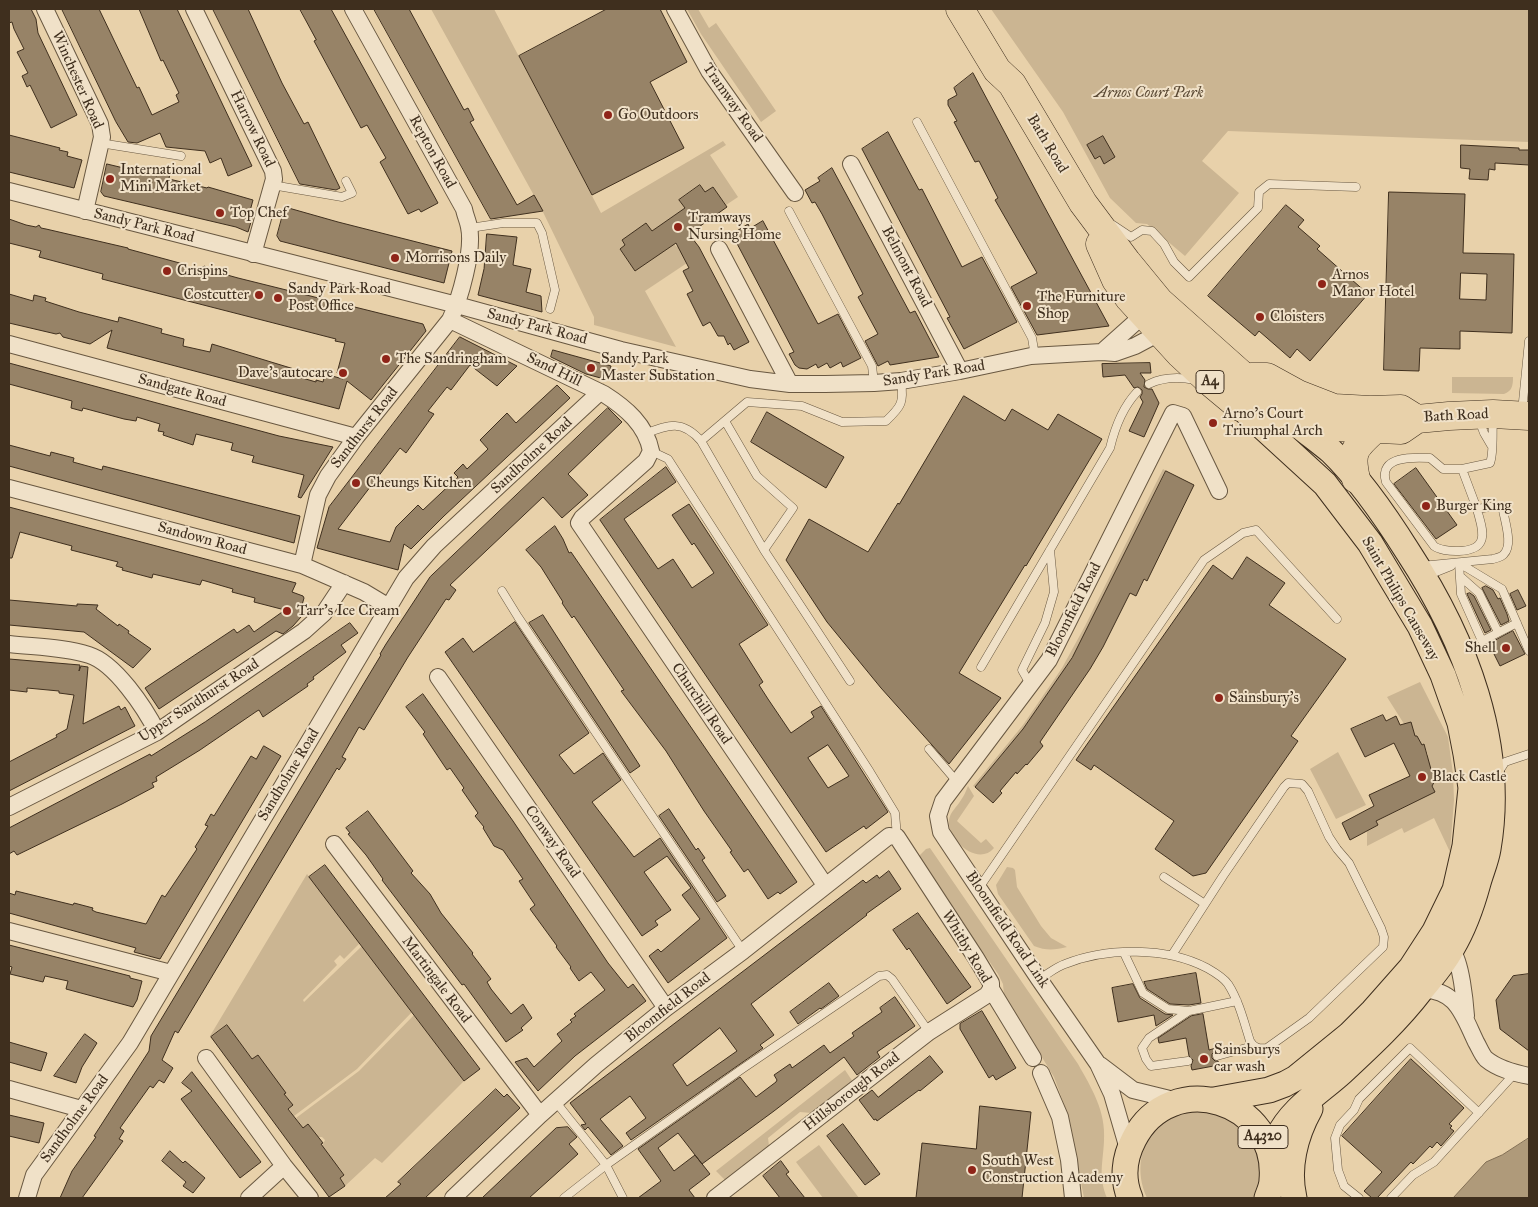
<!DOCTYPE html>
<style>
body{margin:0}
#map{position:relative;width:1538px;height:1207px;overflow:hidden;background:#e8d1aa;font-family:"IM FELL Great Primer",serif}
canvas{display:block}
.frame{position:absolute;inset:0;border:10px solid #3f2f1e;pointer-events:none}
</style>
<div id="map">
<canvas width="1538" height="1207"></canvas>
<div class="frame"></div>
</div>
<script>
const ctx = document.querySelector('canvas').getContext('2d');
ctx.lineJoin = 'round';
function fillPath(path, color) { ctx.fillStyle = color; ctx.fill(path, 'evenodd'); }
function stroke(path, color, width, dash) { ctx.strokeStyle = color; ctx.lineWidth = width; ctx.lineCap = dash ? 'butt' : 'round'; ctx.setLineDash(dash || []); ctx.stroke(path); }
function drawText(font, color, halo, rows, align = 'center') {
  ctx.font = font + ' "IM FELL Great Primer",serif'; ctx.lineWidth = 4; ctx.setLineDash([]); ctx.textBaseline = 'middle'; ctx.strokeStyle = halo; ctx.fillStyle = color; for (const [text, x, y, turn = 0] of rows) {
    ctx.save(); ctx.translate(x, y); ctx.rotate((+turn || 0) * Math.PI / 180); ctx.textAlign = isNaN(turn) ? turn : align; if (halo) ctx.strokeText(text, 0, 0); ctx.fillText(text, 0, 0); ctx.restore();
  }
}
fillPath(new Path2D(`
 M431,9H494L601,213L723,141L726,145L710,155L738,197L726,205L713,187L705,192L700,185L679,200L685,208L652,231L646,223L622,240L625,245L620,250L635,271L674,244L677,247L692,237L702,253L645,291L676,347L594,325V317L542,210Z
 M687,9H698L709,28L716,23L776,111L761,122L701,34Z
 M991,9H1529V142L1228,131L1202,161L1239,193L1185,256L1147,224L1136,223L1110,198L1063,112Z
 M1452,377H1513C1513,386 1512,391 1504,394L1452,393Z
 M1163,469L1166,471L1072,658L1023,729L975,787L973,786L1023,725L1062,668L1085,626Z
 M1420,682L1448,737L1453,774L1454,800L1450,852L1434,818L1404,833L1402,828L1367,846V831L1378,825L1376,821L1435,792L1423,758L1428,755L1424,744L1418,746L1387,697Z
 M1338,752L1366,805L1336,819L1310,769Z
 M968,786L974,796L957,821L981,843L986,839L994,848C978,867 947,840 949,820C950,812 957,807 961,800C964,796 966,791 968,786Z
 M930,848L1078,1064C1092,1089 1106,1111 1104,1141C1103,1163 1098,1176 1107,1198H1084L1068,1115L1054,1077L1004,995L1003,984L998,974L919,860V856L926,849Z
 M1007,867L1013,868L1015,870L1017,887L1041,926L1051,938L1067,947C1055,950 1046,951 1034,946L998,894L996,885Z
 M307,874L360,943L344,959L340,955L334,961L337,965L303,1000L304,1002L362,946L412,1012L357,1069L294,1116L289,1109L292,1105L290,1101L252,1059L227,1025L211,1037L210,1036Z
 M414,1015L464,1081L382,1163L375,1158L345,1186L340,1178L344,1174L338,1166L333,1169L322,1146L325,1140L322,1137H318L312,1141L296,1118L359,1071Z
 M845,1070L853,1082L811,1113L800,1112L768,1138L769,1146L725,1180L716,1171Z
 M1194,1109L1212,1110L1244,1128L1260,1159V1177L1253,1198H1147C1135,1173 1139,1141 1162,1123C1171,1115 1183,1112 1194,1109Z
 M819,1145L859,1198H823L796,1162Z`), '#cbb592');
const water = new Path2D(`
 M1529,1138V1198H1453L1486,1162L1502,1155Z`);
fillPath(water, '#af9a7a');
stroke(water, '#826f55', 1);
const building = new Path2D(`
 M9,9H31L36,19L38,33L77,115L51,128L30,85L27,87L22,76L28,73L17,52L24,49L14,29L12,22L9,23Z
 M62,9H99L137,88L139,87L152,115L179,102L176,95L179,93L163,60L161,61L139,9H177L252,166L228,176L221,158L210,163L205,151L166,147L160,133L137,143L128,142L116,122Z
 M213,9H248L282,83L304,124L308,122L340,188L336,190L300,184Z
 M300,9H331L438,203L421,212L419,209L408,214L380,162L386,158L367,125L361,128L314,41L316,40Z
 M374,9H409L464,110L468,108L474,120L470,122L517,205L534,195L543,211L491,219Z
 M607,9H660L687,62L650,82L684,148L592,195L519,56Z
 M973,73L1044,206L1109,326L1037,335L1011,287L1037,273L995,200L998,198L979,161L975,162L954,122L957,121L948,105V100L957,95L954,88Z
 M888,132L919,190L922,189L962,267L982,257L1017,322L964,349L947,318L950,317L862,149Z
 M9,135L60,148L59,150L68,152L67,156L82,160L74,188L9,172Z
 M1103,136L1115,157L1104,164L1100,156L1095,159L1087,145Z
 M1461,145L1519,148V150H1529V165L1495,163V170L1489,169L1488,180L1469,179L1470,169L1461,168Z
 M107,164L157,176L159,169L170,172L169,179L207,188L208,187L253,200L250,211L254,212L248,232L236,227L104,196L101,192Z
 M832,168L910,313L915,311L939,357L890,365L888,361L878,366L865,341L878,334L858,297L863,294L822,214L815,202L812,203L805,190L820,181L818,178Z
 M700,185L705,192L713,187L727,207L689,234L699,247L749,342L734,350L730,343L728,345L724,336H718L710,322L703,326L687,294L693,291L683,271L689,268L676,243L635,271L620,249L625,245L622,240L646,223L652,231L685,208L679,200Z
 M1389,192L1465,194L1463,253L1514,254L1512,333L1460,331V349L1420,348L1419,371L1384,370ZM1461,273L1487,274L1486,300L1460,299Z
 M1286,205L1304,220L1298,227L1320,246L1317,249L1368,294L1310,361L1297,349L1290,358L1259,331L1255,336L1208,296Z
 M285,207L338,222L452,251L444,283L280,241L277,236Z
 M9,219L26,225L36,227L39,225L41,228L46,229L128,248V249L187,265L185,274L205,266L208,274L219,270L220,273L238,278L423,324L426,331L371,400L347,381L339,409L107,348L112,330L90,344L63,337L60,333L56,334L9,323V294L33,301L34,295L46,298L45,301L79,312L118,322L119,317L162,329L161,333L184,339L183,346L210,352L212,344L294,369L292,375L316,382V380L323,382L325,374L343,379L337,373L345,343L335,341L336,339L102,279L103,274L39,257L41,251L9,243Z
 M763,221L818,324L838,314L861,358L843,367L841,362L830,368L827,363L818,368L816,364L807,369L799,368L795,365L789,354L794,352L732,234L748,224L750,228Z
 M487,234L517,237L513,265L531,269L526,292L541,296L542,312L478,295L484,269Z
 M460,337L517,366L497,386L470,365L451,390L447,387L428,411L434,414L406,453L400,448L338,529L390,542L396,527L418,505L423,510L458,477L454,473L463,464L467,469L488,449L480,440L507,413L516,423L557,385L570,398L444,516L411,549L404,544L398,570L317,548L329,507Z
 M553,350L611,366L608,380L586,374L551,357Z
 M9,363L279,436L333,447L301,498L298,497L304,475L252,462L254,456L231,450L233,443L196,434L193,445L163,435L164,432L158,431L160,424L137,417L136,421L124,419L83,408L82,411L71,408L72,401L9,384Z
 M1150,363L1151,373H1140L1145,380L1144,387L1148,389H1152L1159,403L1144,437L1129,431L1143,402L1140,397L1142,394V390L1138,387L1134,388L1125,375L1103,377L1102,364Z
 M964,396L1005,421L1012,409L1048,430L1058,414L1102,439L1026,566L1025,565L959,673L1001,698L949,764L881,688L827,622L786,560L809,519L868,552L898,503L899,504Z
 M608,408L622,422L568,474L588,495L562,518L543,497L450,585L456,590L449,600L446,599L408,657L364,730L359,727L342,757L346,759L339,770L337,768L178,1033L175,1031L162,1060L173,1068L164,1083L159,1080L153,1088L150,1086L120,1128L124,1131L119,1139L123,1141L82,1198H60L72,1171L96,1137L94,1136L149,1051L151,1036L381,655L380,654L386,644L430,577Z
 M767,412L844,457L826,488L751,442Z
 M9,445L50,456L51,452L74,458L73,462L102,470L103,466L300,516L294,543L9,466Z
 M666,467L676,482L624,519L658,569L673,559L692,588L714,573L694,543L692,545L672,515L689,504L768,625L739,644L763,682L759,685L768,699L791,733L814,717L811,712L821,706L888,812L866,829L864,826L826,852L600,520ZM828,745L849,776L828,788L808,758Z
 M1416,468L1457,525L1436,539L1394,484Z
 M1166,471L1194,485L1147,581L1144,579L1136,596L1130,593L1103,647L1090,669L1040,742L1043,746L1027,765L1026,764L1017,774L1016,772L1000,791L1002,793L993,803L975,787L1023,729L1072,658Z
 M9,507L296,583L292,592L303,596L304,598L302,605L304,606L301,617L293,626L283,634L276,631L159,709L145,688L234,629L237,633L249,625L254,632L285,610L254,602L255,598L232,592L233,589L202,580L200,585L153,574L152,578L122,570L123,568L116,566L118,562L71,550L72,546L20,532L12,558H9Z
 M555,526L563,539L569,553L571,552L797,882L780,894L778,892L768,899L748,869L744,872L730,852L732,851L704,811L666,751L621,691L624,690L574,616L572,618L562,603L563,602L541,567L526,550Z
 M1247,557L1285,583L1269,605L1346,659L1291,736L1298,741L1206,873L1193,876L1155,849L1174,821L1094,765L1091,770L1076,760L1213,565L1232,579Z
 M1486,586L1493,590L1498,599L1500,598L1507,614L1509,621L1501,625L1482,588Z
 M1518,590L1526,606L1517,610L1510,594Z
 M1470,593L1474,596L1491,630L1485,633L1467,594Z
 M9,600L77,606V604L98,605L96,609L118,626L119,624L129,631L128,633L151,649L133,668L84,632L9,625Z
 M543,615L640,766L630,773L529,623Z
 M515,622L589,733L559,755L574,774L603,753L621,780L592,802L634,857L660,838L727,938L668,983L649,956L658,949L661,952L700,919L682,895L691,888L667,856L644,872L671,910L655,921L658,925L642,936L445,652L463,638L473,652Z
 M350,623L358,633L341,645L346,652L313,677L314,679L307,684L308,686L263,717L259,710L257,711L200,750L156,777L157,781L152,783L154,787L122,804L17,855L14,851L9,854V828L150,754L151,756L205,722Z
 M1513,631L1525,654L1500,666L1489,644Z
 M9,659L80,665L79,671L81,666L88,667L83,724L119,706L121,710L125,707L135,726L9,791V762L57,737L56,735L67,729L74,695L59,693V691L27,688V692L9,690Z
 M423,694L513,821L608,963L628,988L633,984L646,1001L575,1056L538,1091L515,1062L527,1058L534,1067L562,1041L557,1034L572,1022L570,1020L576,1016L574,1014L605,990L591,972L579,981L570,968L571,967L556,947L557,946L530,909L535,905L519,881L523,879L503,850L494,846L483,828L484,827L475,816L478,813L462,790L464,788L450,768L447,770L423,734L425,732L406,707Z
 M1383,715L1386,721L1396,716L1400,725L1411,722L1415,736H1417L1422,745L1424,744L1432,773L1437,777L1432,786L1435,792L1376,821L1378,825L1350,840L1342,823L1374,806L1369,795L1410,776L1394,743L1365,757L1351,729Z
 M264,746L281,756L160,959L134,952L136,948L9,913V893L15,895L16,891L73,905L74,903L93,908L92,910L96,912L146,924L162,895L165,897L197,849L195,847L208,826L205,825L211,814L214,816L251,756L256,759Z
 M669,809L696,850L698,848L705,858L702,860L726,896L717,902L659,816Z
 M368,811L413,871L411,873L430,894L441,913L473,953L472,954L491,979L487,982L491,989L511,1014L523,1004L532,1018L521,1028L523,1030L506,1042L464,984L462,985L382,880L383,879L366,855L348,834L350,833L346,828Z
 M325,865L480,1069L464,1081L309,877Z
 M889,871L901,889L866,914L867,915L751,1004L774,1035L760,1045L763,1048L631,1140L626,1133L646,1118L630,1096L600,1119L623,1146L611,1155L588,1127L585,1130L581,1125L586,1124L570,1103L863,880L866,883L877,875L879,878ZM720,1028L737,1051L687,1086L673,1065Z
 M918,913L971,987L947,1004L909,948L907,950L893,930Z
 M9,945L130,976V978L142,981L137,1000L133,1007L66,989L68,981L45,976L43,982L10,974L12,967L9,966Z
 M1196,973L1201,1003L1189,1005L1170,1004L1147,989L1144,982Z
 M1529,974V1051L1500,1029L1496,1000L1513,976Z
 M829,983L839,996L821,1009L820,1008L798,1024L790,1012Z
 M1133,984L1140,998L1165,1014L1173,1015L1156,1026L1154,1015L1118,1022L1112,988Z
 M895,997L915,1026L877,1052L880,1057L857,1075L844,1057L774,1111L702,1164L678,1133L658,1148L674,1171L695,1155L710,1174L689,1190L695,1198H638L661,1181L638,1149L740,1077L756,1097L776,1082L777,1080L774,1075L790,1064L792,1068L824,1045L830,1053L854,1036L852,1033L882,1012L880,1008Z
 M982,1011L1016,1068L996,1080L993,1075L989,1078L960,1029V1024Z
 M1203,1014L1209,1050L1216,1048V1050L1212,1054V1058L1215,1061H1218L1219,1065L1192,1070L1191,1066L1193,1060L1189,1056L1186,1038L1159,1043L1158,1038L1191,1016Z
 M227,1025L252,1059L258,1055L286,1093L284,1094L293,1105L288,1109L303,1128L308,1124L323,1143L321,1144L344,1175L340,1178L345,1186L329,1197L211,1037Z
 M85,1034L97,1043L82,1067L76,1083L54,1076Z
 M9,1042L47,1053L41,1071L9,1062Z
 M930,1056L943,1072L920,1091L919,1090L877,1121L876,1119L874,1120L859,1100L872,1090L878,1097Z
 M1411,1059L1464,1108L1449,1124L1452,1126L1450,1128L1454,1131L1441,1146L1437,1142L1432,1148L1430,1146L1413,1164L1411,1162L1377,1198H1372L1364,1191L1382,1172L1342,1136Z
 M192,1072L261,1162L240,1178L181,1099L192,1091L182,1083Z
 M496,1089L504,1097L507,1094L520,1108L425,1198H385L401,1184L398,1182Z
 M980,1106L1031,1112L1022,1198H916L922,1143L976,1149Z
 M9,1115L44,1123L39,1143L9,1136Z
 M843,1124L880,1174L865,1185L827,1136Z
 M568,1127L577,1137L569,1144L578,1154L529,1198H482L556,1128Z
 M170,1151L183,1163L185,1161L205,1178L193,1193L183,1186L186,1182L162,1161Z
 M781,1161L789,1172L786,1174L805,1198H780L763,1176Z`);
fillPath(building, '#978367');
stroke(building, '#3f2f1e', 1);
const lane = new Path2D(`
 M917,122L1032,338L1035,356
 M100,143L181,156
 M272,185L342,197L352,193L346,181
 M789,211L872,366L874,383
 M1113,225L1131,237L1142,230L1152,231L1164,244L1174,262L1189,277L1258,208L1259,192L1269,184L1356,187
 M470,228L503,223H537L542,233L555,290L550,309
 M1149,384C1164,377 1180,377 1195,380
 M1522,412L1529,341
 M1479,420L1484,433L1491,445
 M725,421L757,476L793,508L764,550L850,681
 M645,434C669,424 683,420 701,441L764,550
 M701,441L747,402L802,406L842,422L886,421C902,406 904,402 901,381
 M651,451L668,459L870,772L895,813L897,837
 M1462,469H1443L1430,458C1413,457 1378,456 1386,482L1434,546C1443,553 1476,554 1481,541C1485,532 1479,518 1477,509
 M1459,563L1461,594L1482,641L1517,623
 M1459,563L1502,589L1529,651
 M1421,566L1493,559C1497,558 1502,557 1504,554C1513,545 1505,522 1503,510L1500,507H1489L1477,509L1462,469L1490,463C1494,453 1492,431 1493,418
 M1426,576L1451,566
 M1461,577L1479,593L1498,632
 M502,591L518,617L743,951
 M981,667L1110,448C1115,427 1122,408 1137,392
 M1030,684L1022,670L1045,623L1054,592L1050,550
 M929,749L958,783
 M1498,773L1505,762L1529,754
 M1164,877L1205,904
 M979,888L1204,560L1243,533L1256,530L1337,619
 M1124,953L1143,993L1168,1009L1189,1011L1237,1001
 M1039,979C1048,974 1056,967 1065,964C1107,947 1167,947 1207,968C1214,972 1223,977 1228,984C1239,1001 1244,1022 1250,1041C1254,1048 1259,1049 1267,1048L1309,1018L1383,947L1384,937L1381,928L1349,863L1337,849L1329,837L1308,791L1302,784L1288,783L1284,787L1223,876L1172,955
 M1217,1056L1253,1046
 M1188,1061L1151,1066L1146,1059L1142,1048L1149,1038L1189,1011
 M555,1101L606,1165L623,1198
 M564,1198L606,1165L742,1069L879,976L887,975L892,979L929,1032
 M1359,1198L1344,1186L1338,1170L1335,1138L1340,1125L1354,1110L1359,1099L1410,1048L1479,1113
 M1391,1198L1413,1175L1434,1162L1515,1073`);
const street = new Path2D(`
 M45,9L100,124L102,137L85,211
 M194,9L273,171L274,179L253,254
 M675,9L709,71L795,193
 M851,164L960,371
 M9,191L457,305L621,350L750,379L790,384H825L874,383L901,381L960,371L1031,356L1102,352L1115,353L1135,346L1150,338L1163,335L1162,329
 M719,249L790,384
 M450,320L604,394C626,408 646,425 651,451L646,461L582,518L579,523L825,885
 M9,344L356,437
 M1102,352L1149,310
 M9,488L302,565L364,592L389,607
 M302,565L318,495L328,476L356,437L450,320C460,299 474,250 469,227C468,221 465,215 464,209L353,9
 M9,644C35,647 64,647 89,655C115,663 145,708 157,732
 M438,677L666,1008
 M9,807L157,732L304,631L324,613L344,583
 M334,844L540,1115
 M9,931L171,973
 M1445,947C1447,947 1451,949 1452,951C1461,961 1465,1002 1466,1016
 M1421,990C1456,988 1463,1015 1476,1042C1479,1047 1482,1055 1486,1059C1498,1069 1514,1073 1529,1076
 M206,1058L284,1166L310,1198
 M1100,1065L1133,1090L1178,1101
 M1041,1073L1060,1117L1069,1160L1073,1198
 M9,1089L81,1109
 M1128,1149L1112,1094L1098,1064L1039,979L941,832L938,816L943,801L1049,660L1173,413L1183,416L1219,491
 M27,1198L34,1175L130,1043L406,578L434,546L600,392
 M249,1198L284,1166
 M453,1198L540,1115L596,1065L666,1008L743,951L889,836L897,837L976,958L991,983V989L1033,1058
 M715,1198L929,1032L987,995L991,989`);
const primary = new Path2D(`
 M1214,1100L1269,1090L1285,1084L1296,1078L1349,1035L1373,1011L1411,968L1435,931L1455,890L1465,846L1471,788L1466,754L1460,723L1443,675L1420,626L1370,543L1325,484L1242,408
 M1271,1158C1273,1151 1275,1144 1278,1137C1291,1109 1320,1092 1342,1072C1370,1046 1398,1020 1421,990C1432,977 1444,963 1452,948C1464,928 1472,905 1478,883C1481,872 1486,861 1488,849C1506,744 1465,639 1408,552C1386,517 1361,480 1331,451C1320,442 1308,433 1297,424
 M1130,1198C1122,1179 1124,1158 1134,1139C1171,1067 1279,1100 1272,1180C1272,1186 1269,1192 1267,1198
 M1294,1198C1287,1168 1295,1136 1310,1109`);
const highway = new Path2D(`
 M960,9L997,70L1012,84L1083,203L1127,262L1159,301L1297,424
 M1100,244L1116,280L1129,298L1180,354L1210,382L1240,407L1266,417L1314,426L1401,430L1417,419
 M1251,377H1267L1298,394L1334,408L1370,410L1401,409L1417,419L1449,416L1493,414L1529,416
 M1356,479C1350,452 1354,448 1374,430`);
stroke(lane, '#695841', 9);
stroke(street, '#695841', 18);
stroke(primary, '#3f2f1e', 27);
stroke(highway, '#3f2f1e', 29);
stroke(lane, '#f0e1c8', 8);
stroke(street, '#f0e1c8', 16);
stroke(primary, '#e8d1aa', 25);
stroke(highway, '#e8d1aa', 28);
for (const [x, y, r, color] of [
 [608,115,5,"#8f2418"],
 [110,179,5,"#8f2418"],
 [220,213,5,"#8f2418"],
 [678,227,5,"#8f2418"],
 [395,258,5,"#8f2418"],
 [167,271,5,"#8f2418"],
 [1322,284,5,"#8f2418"],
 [259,295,5,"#8f2418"],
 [278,298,5,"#8f2418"],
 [1027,306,5,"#8f2418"],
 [1260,317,5,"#8f2418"],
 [386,359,5,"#8f2418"],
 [591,368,5,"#8f2418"],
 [343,373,5,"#8f2418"],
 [1213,423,5,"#8f2418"],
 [356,483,5,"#8f2418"],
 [1426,506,5,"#8f2418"],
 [287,611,5,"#8f2418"],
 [1506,648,5,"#8f2418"],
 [1219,698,5,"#8f2418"],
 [1422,777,5,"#8f2418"],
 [1204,1059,5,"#8f2418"],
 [972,1170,5,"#8f2418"]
]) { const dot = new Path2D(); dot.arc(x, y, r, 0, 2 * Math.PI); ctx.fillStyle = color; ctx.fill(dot); stroke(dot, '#f0e1c8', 2); }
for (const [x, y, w] of [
 [1210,382,28],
 [1263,1137,50]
]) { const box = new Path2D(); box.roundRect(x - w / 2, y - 11.5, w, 23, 4); ctx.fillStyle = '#f0e1c8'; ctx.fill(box); stroke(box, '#3f2f1e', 1); }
drawText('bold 14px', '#3f2f1e', null, [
 ["A4",1210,382],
 ["A4320",1263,1137]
]);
drawText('15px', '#3f2f1e', '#f0e1c8', [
 ["Winchester Road",77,80,66],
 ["Tramway Road",732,103,55],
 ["Harrow Road",252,129,64],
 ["Bath Road",1047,144,59],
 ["Repton Road",432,152,61],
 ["Sandy Park Road",144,226,14],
 ["Belmont Road",906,267,62],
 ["Sandy Park Road",537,327,15],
 ["Sand Hill",554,370,26],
 ["Sandy Park Road",934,374,-9],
 ["Sandgate Road",182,391,15],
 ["Bath Road",1456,416,-3],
 ["Sandhurst Road",365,428,-52],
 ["Sandholme Road",532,456,-43],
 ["Sandown Road",202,539,15],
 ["Saint Philips Causeway",1400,599,60],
 ["Bloomfield Road",1074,610,-63],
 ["Upper Sandhurst Road",199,701,-33],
 ["Churchill Road",701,704,56],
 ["Sandholme Road",289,775,-59],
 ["Conway Road",552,842,55],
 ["Bloomfield Road Link",1007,930,56],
 ["Whitby Road",966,947,59],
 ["Martingale Road",436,980,53],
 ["Bloomfield Road",668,1008,-38],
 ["Hillsborough Road",852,1092,-38],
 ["Sandholme Road",75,1119,-54]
]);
drawText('italic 15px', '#5b4a35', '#f0e1c8', [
 ["Arnos Court Park",1149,93]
]);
drawText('15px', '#3f2f1e', '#f0e1c8', [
 ["Go Outdoors",618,115],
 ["International",120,170],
 ["Mini Market",120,187],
 ["Top Chef",230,213],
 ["Tramways",688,218],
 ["Nursing Home",688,235],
 ["Morrisons Daily",405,258],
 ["Crispins",177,271],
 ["Arnos",1332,275],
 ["Manor Hotel",1332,292],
 ["Sandy Park Road",288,289],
 ["Post Office",288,306],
 ["Costcutter",249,295,"right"],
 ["The Furniture",1037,297],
 ["Shop",1037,314],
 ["Cloisters",1270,317],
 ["The Sandringham",396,359],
 ["Sandy Park",601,359],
 ["Master Substation",601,376],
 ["Dave's autocare",333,373,"right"],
 ["Arno's Court",1223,414],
 ["Triumphal Arch",1223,431],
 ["Cheungs Kitchen",366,483],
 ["Burger King",1436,506],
 ["Tarr's Ice Cream",297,611],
 ["Shell",1496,648,"right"],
 ["Sainsbury's",1229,698],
 ["Black Castle",1432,777],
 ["Sainsburys",1214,1050],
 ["car wash",1214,1067],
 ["South West",982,1161],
 ["Construction Academy",982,1178]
], 'left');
</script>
